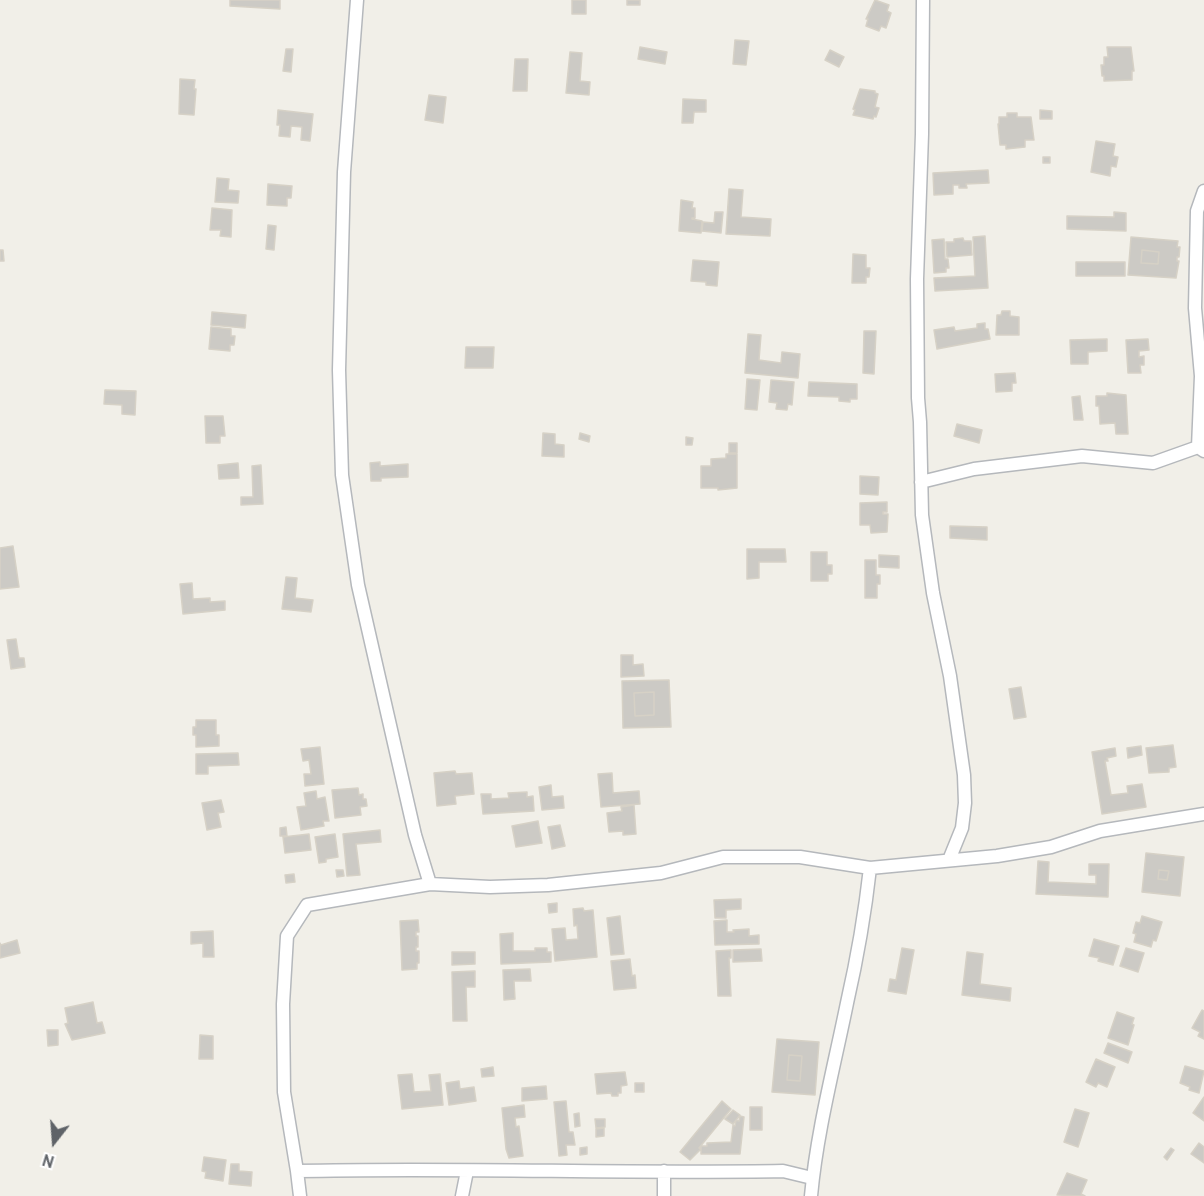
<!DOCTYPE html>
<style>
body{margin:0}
#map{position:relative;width:1204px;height:1196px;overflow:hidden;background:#f1efe8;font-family:Overpass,sans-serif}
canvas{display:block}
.north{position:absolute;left:24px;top:1112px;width:60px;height:60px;-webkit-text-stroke:4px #fff;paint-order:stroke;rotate:197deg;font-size:16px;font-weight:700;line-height:24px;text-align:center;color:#5f6368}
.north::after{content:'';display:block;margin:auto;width:21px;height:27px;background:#5f6368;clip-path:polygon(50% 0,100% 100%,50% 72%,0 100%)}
</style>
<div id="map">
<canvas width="1204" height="1196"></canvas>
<div class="north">N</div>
</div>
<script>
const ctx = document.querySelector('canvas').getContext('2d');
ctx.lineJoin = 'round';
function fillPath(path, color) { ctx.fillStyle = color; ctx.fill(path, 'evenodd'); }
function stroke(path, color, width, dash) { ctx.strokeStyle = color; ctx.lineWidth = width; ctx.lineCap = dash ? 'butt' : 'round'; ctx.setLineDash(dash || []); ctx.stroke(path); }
const building = new Path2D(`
 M230,0H280V9L230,6Z
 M572,0H586V14H572Z
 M627,0H640V5H627Z
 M875,0L889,5L887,11L891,13L886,28L881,26L879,31L866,26L868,19H866Z
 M735,40L749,41L746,65L733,64Z
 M640,47L667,52L665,64L638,59Z
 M1107,47H1131L1134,71H1132V80L1104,81V76H1102L1101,65H1104V57H1108Z
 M286,49H293L291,72L283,71Z
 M830,50L844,57L839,67L825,60Z
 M570,52L582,53L580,81L590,82L589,95L566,93Z
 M515,59H528L527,91H513Z
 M180,79L195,80L194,89H196L194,115L179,114Z
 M860,89L875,91V93L878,94L875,107L879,108L876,117L874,116L873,119L853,115L855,110L853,109Z
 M429,95L446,97L443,123L425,120Z
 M683,99L706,100V112H694L693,123H682Z
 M278,110L313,114L310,141L301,140L302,127L291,126L290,137L279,136L280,125H277Z
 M1040,110L1052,111V119H1040Z
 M1007,113H1017V117H1031L1034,140H1025V147L1006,149V145H1000L998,124H999V117H1007Z
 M1096,141L1115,144L1113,156L1118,157L1116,167L1111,166L1110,176L1091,172Z
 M1043,157H1050V163H1043Z
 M988,170L989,183L966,184L967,188H959V185H953V194L934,195L933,173Z
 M217,178L229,179L228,190L239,191L238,203L215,202Z
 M268,184L292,186L291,198H287V206L267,205Z
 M729,189L743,190L741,217L771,219L770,236L726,234Z
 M681,200L693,202L692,208H695V218H692V219L702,221L701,233L679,231Z
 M212,208L232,210L231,237L220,236L221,230H210Z
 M715,212H723L721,233L702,231L703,222L714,223Z
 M1114,212L1126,213V231L1067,229V216L1114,217Z
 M268,225L276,226L274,250L266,249Z
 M985,236L988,288L935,291L934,278L975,276L973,237Z
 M1131,237L1178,241L1177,247H1180L1179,257H1177V261H1179L1176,278L1128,275ZM1142,250L1159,252L1158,264L1141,263Z
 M963,238L964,241H971L972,255L947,257L946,242H954V239Z
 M944,239L945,259H948L949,268H946V272L934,273L932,240Z
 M0,250H3L4,261H0Z
 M1142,250L1159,252L1158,264L1141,263Z
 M853,254L866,255V268H870L869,277H866V283H852Z
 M693,260L719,262L717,286L706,285V282L691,281Z
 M1076,262H1125V276H1076Z
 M1002,311H1010V316L1019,317V335H996L997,315H1001Z
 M212,312L246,315L245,328L211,325Z
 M985,323V329H988L990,339L937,349L934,330L954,327L955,331L977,328V324Z
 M211,327L231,329V336H235L234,345H230V351L209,349Z
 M864,331H876L874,374L863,373Z
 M748,334L761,335L759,360L781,363L782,352L800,354L798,378L745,373Z
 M1107,339V351L1088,352V364H1071L1070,340Z
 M1148,339L1149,350L1139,351V357L1144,356V365H1140L1141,373H1128L1126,340Z
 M466,347H494L493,368H465Z
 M1015,373L1016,383H1012V391L996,392L995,374Z
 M747,379L760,380L757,410L745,409Z
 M771,380L794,382L792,405L788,404L787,410L776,409L777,403L769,402Z
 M809,382L857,384V399H850V402L839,401V397L808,396Z
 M105,390L136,391L135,415L122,414V405L104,404Z
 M1107,393L1126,395L1128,434H1116L1115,423L1100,424L1099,406H1096V396H1107Z
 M1080,396L1083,420H1074L1072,397Z
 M205,416H223L225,436H220V443H206Z
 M957,424L982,430L979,443L954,436Z
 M543,433L555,434V444L564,445V457L542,456Z
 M580,433L590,436L589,442L579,439Z
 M686,437L693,438L692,445H686Z
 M729,443H737V453H729Z
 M726,454H737V488L718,490V488H701V466H711V459L726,458Z
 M380,462V466L408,464V477L381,478V481H371L370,463Z
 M238,463L239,478L219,479L218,465Z
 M261,465L263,504L241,505V497H253L252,466Z
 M860,476L879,477L878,495L860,494Z
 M887,502V512H883V514H888L887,532L871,533L870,525H860V503Z
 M950,526L987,527V540L950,538Z
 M13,546L19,587L0,589V548Z
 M747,549H785L786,562H759V578L747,579Z
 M811,552H827V565H832V574H828V581H811Z
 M879,555L899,556V568L879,567Z
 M865,560H876V575H880V584H877V598H865Z
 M286,577L297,578L295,598L313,600L311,612L282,609Z
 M192,583L193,599L210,598V602L225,601V610L183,614L180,584Z
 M16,639L19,658H24L25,667L11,669L7,640Z
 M621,655H633V665L643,664L644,676L621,677Z
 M669,680L671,727L623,728L622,681ZM654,692V715L635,716L634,693Z
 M1021,687L1026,717L1014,719L1009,689Z
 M654,692V715L635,716L634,693Z
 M196,720H216V735H219V746L196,747V735H193V727H196Z
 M1173,745L1176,767L1169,768V772L1149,773L1146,748Z
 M1141,746L1142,755L1128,758L1127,748Z
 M320,747L324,784L305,786L304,774H311L309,760L303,761L301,749Z
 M1115,748L1116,756L1107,758L1108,761H1105L1111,795L1128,793L1127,786L1142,784L1146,807L1102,814L1092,752Z
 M238,753L239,765L208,766V774H196V754Z
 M455,771L456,774L472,773L474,794L455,796L456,804L437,806L434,773Z
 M612,773L613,793L639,791L640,804L601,807L598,774Z
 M551,785L552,797L563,796L564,808L542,810L539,787Z
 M358,788L359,795L363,794V799H366L367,806L360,807L361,815L335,818L332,790Z
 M316,791L317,799L325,797L329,821H323L324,826L301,830L297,807L306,806L304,793Z
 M527,792V797L533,796L534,811L483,814L481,794H491V799L509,798L508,793Z
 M221,800L224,812L218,813L221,827L207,830L202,803Z
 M634,805L636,834L623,835V831L609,832L607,813L622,811L621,807Z
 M538,821L542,843L516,847L512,826Z
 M560,825L565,846L552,849L548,827Z
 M286,827L287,836H280V828Z
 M380,830L381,842L356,844L360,875L347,876L343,834Z
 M309,834L311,850L285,853L283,837Z
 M335,834L338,857L326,859V862L319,863L315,837Z
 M1146,853L1184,857L1180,896L1142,892ZM1159,870L1169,871L1167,880L1158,879Z
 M1038,861L1049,862L1048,882L1096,884V875H1089V864H1109L1108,897L1036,894Z
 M336,870H343L344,876L337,877Z
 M1159,870L1169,871L1167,880L1158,879Z
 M294,874L295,882L286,883L285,875Z
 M741,899V909L726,910V918H715L714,900Z
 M557,903V912L549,913L548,904Z
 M583,908L584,911L593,910L597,957L555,961L552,929L565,928L566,940L578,939L577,925L574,926L573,909Z
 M620,916L624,954L611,955L607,918Z
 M1142,916L1162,922L1156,941L1153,940L1151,947L1134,942L1136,934L1133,933L1136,922L1140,923Z
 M418,920L419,932H416V936H418V947H416V951H419V963H417V969L402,970L400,921Z
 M727,920V932H734L733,930L749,929V936L759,935V944L715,945L714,921Z
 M213,931L214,957H203V943L191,944V932Z
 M513,933V951H535V948H547V952H551V962L501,964L500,934Z
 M1094,939L1119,946L1113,965L1098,961L1099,958L1089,956Z
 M17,940L20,953L0,958V943L1,945Z
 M902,948L914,950L906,994L888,991L890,979L896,980Z
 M1126,948L1144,953L1138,972L1120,966Z
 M761,949L762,961L733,962V950Z
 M731,950V958H729L731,996H718L716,951Z
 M452,952H475V964L452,965Z
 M967,952L983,954L980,984L1011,988L1010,1001L962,995Z
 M630,959L632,976L635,975L636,988L614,990L611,961Z
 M530,969L531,981H514L515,999L504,1000L503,970Z
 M475,971V987H466L467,1021H453L452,972Z
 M93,1002L97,1023L102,1022L105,1033L72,1040L65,1024L68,1023L65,1008Z
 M1202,1010L1204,1011V1039L1198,1036L1200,1032L1192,1028Z
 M1117,1012L1134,1018L1132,1024L1134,1025L1128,1045L1108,1038Z
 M47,1030H58V1045L48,1046Z
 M200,1035L213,1036V1059H199Z
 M777,1039L819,1042L815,1095L772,1092ZM789,1055L802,1056L800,1081L787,1080Z
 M1108,1043L1132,1052L1128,1063L1104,1053Z
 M789,1055L802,1056L800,1081L787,1080Z
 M1096,1059L1115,1067L1107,1087L1098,1083L1096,1087L1086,1082Z
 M1185,1066L1204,1071L1199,1093L1189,1090L1190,1087L1180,1083Z
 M493,1067L494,1076L482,1077L481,1069Z
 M625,1072L627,1085L621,1086V1093H618V1096H612L611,1093L597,1094L595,1074Z
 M412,1074L414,1092L431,1091L429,1075L440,1074L443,1105L402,1109L398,1075Z
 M459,1081L460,1089L474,1087L476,1101L449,1105L446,1083Z
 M635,1083H644V1092H635Z
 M546,1086L547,1099L522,1101V1088Z
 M1204,1097V1121L1193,1113Z
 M566,1101L569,1132H573L575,1145H566L567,1155L559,1156L554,1102Z
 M722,1101L731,1109L699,1148L701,1149L690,1160L680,1152Z
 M524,1105L525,1117L515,1118L516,1127L519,1126L523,1156L509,1158L506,1149L502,1108Z
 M750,1107H762V1130H750Z
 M1075,1109L1089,1113L1078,1147L1064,1142Z
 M733,1110L740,1115L733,1124L725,1119Z
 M579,1113L580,1126L575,1127L574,1114Z
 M740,1116L744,1117L740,1154H701V1146H707V1143L731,1142L733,1125L735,1126L736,1120L739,1121Z
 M595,1119H605V1127L596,1128Z
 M604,1128V1136L596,1137V1129Z
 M1199,1143L1204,1147V1163L1191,1154Z
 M587,1147V1154L580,1155V1148Z
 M1171,1148L1174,1150L1167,1160L1164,1157Z
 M204,1157L226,1160L223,1181L205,1178L206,1172L202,1171Z
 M231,1164H239V1171L252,1172L251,1186L229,1184Z
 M1067,1173L1087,1180L1081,1194L1085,1196L1057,1195Z`);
fillPath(building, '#cccac5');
stroke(building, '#d6d1c6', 1.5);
const minor = new Path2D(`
 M357,0L344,172L339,370L342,475L358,585L415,835L430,884
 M923,0L922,134L917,279L918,398L920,422L922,515L933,593L950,676L964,775L965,803L962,828L949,860
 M1204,191L1197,211L1195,308L1201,376L1198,447L1204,451
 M921,482L974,469L1082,456L1153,463L1198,447
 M297,1171L300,1196
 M812,1178L783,1171C621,1174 459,1167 297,1171L284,1092L283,1004L287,936L307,905L430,884L490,887L548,885L661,873L723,857H800L870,868L997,856L1051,847L1100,831L1204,814
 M462,1196L467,1171
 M664,1196V1171
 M811,1196C817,1131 834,1067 847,1003C857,959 865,913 870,868`);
stroke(minor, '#b5b8bc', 15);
stroke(minor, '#fff', 12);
</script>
